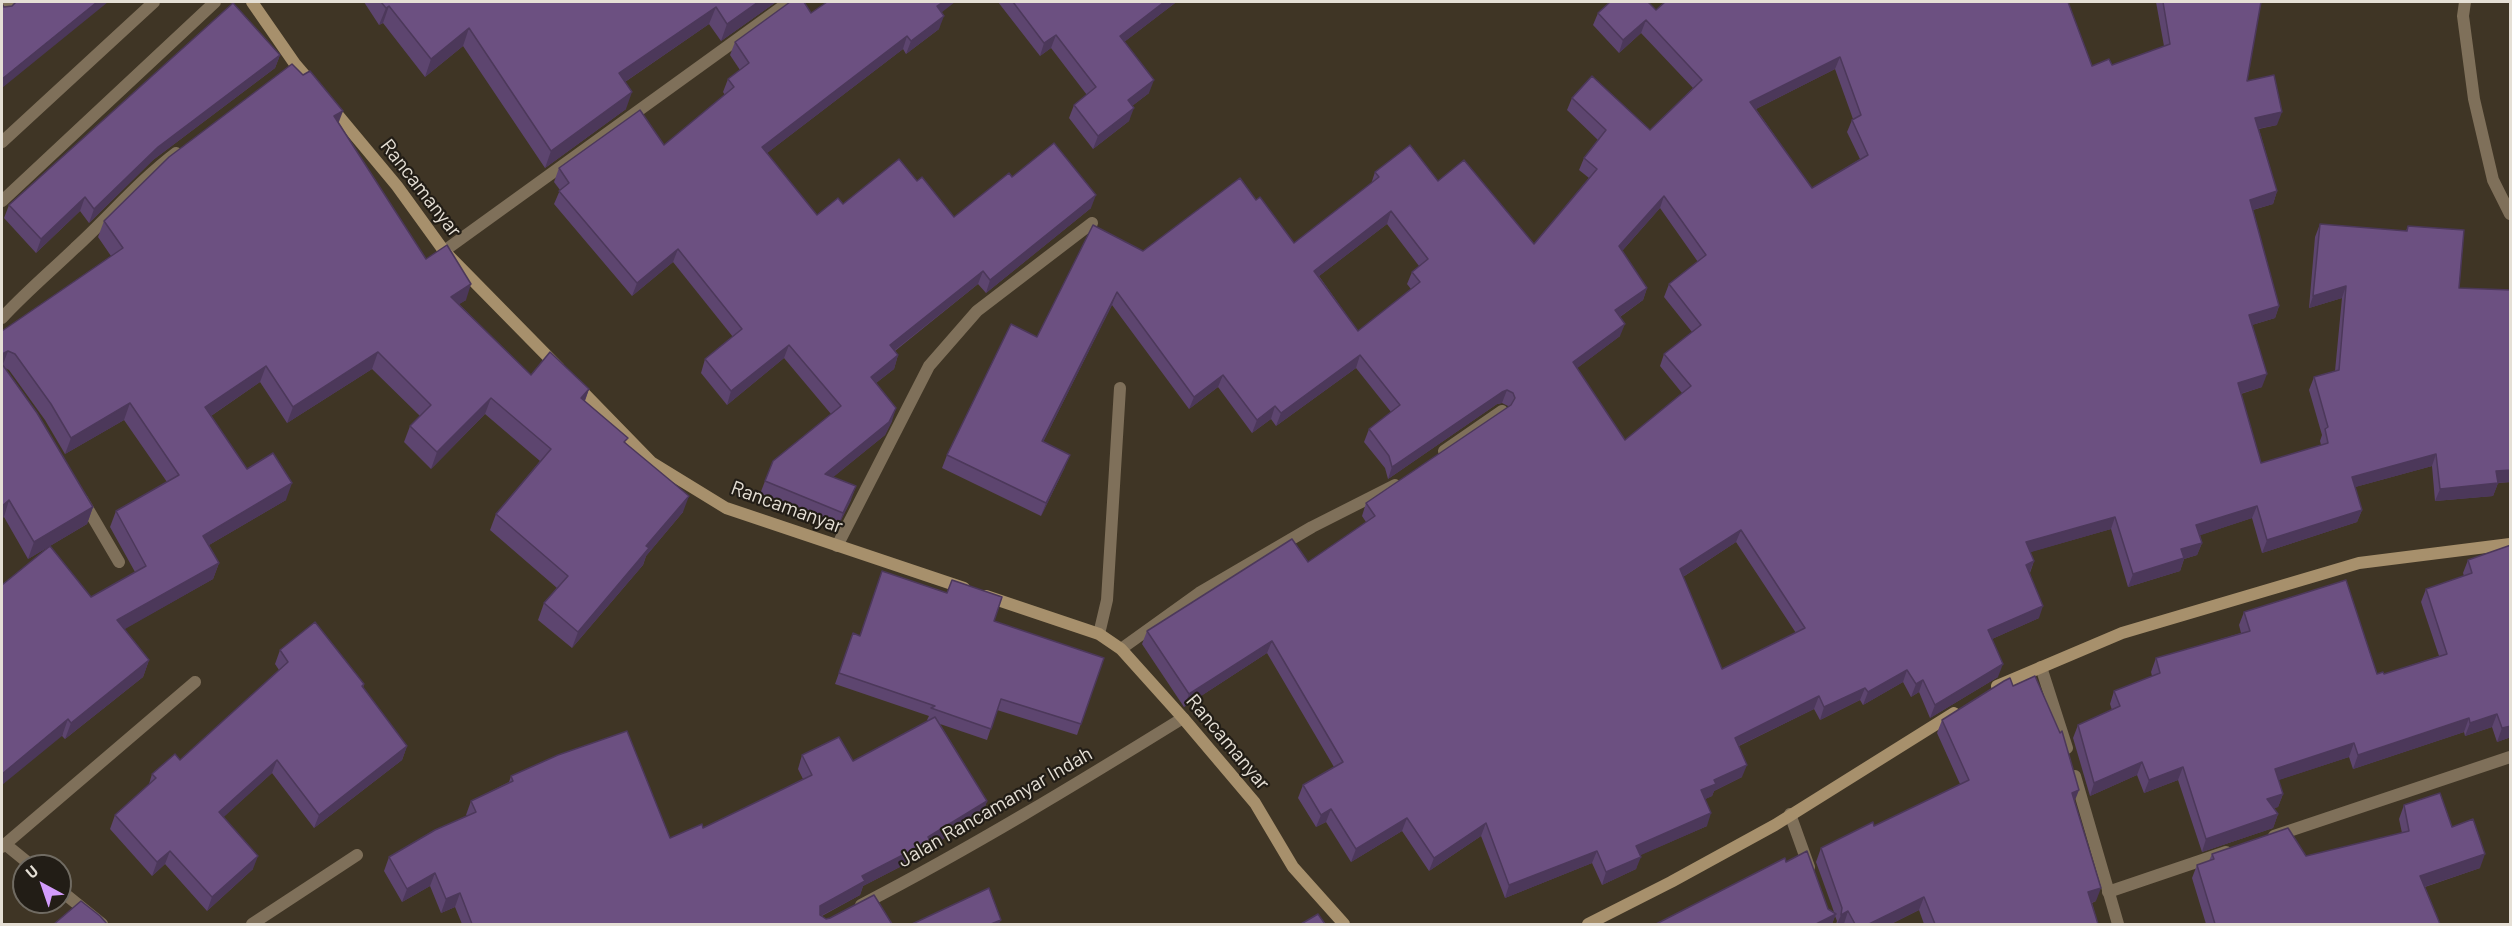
<!DOCTYPE html>
<style>
body{margin:0}
#map{position:relative;width:2512px;height:926px;overflow:hidden;background:#3f3525;font-family:Barlow,sans-serif}
canvas{display:block}
.frame{position:absolute;inset:0;border:3px solid #e5dfd5;pointer-events:none}
.north{position:absolute;left:12px;top:854px;width:60px;height:60px;box-sizing:border-box;background:#221d16;border:2px solid #706b62;border-radius:50%;rotate:320deg;font-size:16px;font-weight:700;line-height:24px;text-align:center;color:#e5dfd5}
.north::after{content:'';display:block;margin:auto;width:21px;height:27px;background:#d39cfc;clip-path:polygon(50% 0,100% 100%,50% 72%,0 100%)}
</style>
<div id="map">
<canvas width="2512" height="926"></canvas>
<div class="frame"></div>
<div class="north">U</div>
</div>
<script>
const ctx = document.querySelector('canvas').getContext('2d');
ctx.lineJoin = 'round';
function stroke(path, color, width, dash) { ctx.strokeStyle = color; ctx.lineWidth = width; ctx.lineCap = dash ? 'butt' : 'round'; ctx.setLineDash(dash || []); ctx.stroke(path); }
function fillPath(path, color) { ctx.fillStyle = color; ctx.fill(path, 'evenodd'); }
function drawText(font, color, halo, rows, align = 'center') {
  ctx.font = font + ' Barlow,sans-serif'; ctx.lineWidth = 4.5; ctx.setLineDash([]); ctx.textBaseline = 'middle'; ctx.strokeStyle = halo; ctx.fillStyle = color; for (const [text, x, y, turn = 0] of rows) {
    ctx.save(); ctx.translate(x, y); ctx.rotate((+turn || 0) * Math.PI / 180); ctx.textAlign = isNaN(turn) ? turn : align; if (halo) ctx.strokeText(text, 0, 0); ctx.fillText(text, 0, 0); ctx.restore();
  }
}
stroke(new Path2D(`
 M1099,634L1107,600L1120,388`), '#7f705a', 12);
stroke(new Path2D(`
 M2465,2L2463,16L2474,99L2493,180L2510,214
 M2,12L13,2
 M2,142L154,2
 M2,201L215,2
 M444,251L789,2
 M2,318C25,293 50,272 75,248C109,217 139,181 176,153
 M1444,451L1502,411
 M82,499L119,562
 M837,546L929,366L977,311L1092,223
 M1121,649L1199,593L1312,527L1395,485
 M2041,667L2067,748
 M2075,776L2118,924
 M1790,814L1809,867
 M2274,836L2510,757
 M5,844L32,866
 M2,847L195,682
 M60,890L102,924
 M2108,892L2226,852
 M861,905C971,848 1078,783 1183,718
 M252,924L357,855`), '#7f705a', 12);
stroke(new Path2D(`
 M252,2L295,64L313,85
 M332,108L397,186L444,251L559,368
 M575,384L651,462L726,508L964,588
 M986,596L1099,634L1121,649L1183,718L1255,803L1293,867L1344,924
 M1997,686L2122,633L2359,563L2510,544
 M1588,924L1671,882L1775,825L1954,713`), '#a7906c', 12);
fillPath(new Path2D(`
 M364,2H776L721,41L709,24L625,82L626,109L545,168L463,46L425,77L383,23L379,25Z
 M998,2H1175V3L1124,42L1149,93L1132,106L1129,121L1093,149L1069,118L1074,105L1087,95L1051,48L1040,56Z
 M2156,2H2261L2247,81L2277,125L2259,129L2277,191L2273,204L2253,210L2279,306L2275,318L2252,325L2262,387L2241,394L2261,463L2321,445L2320,441L2322,435L2309,390L2314,377L2335,371L2342,298L2309,308L2315,237L2320,224L2406,231L2408,226L2459,288L2511,290V482L2498,483L2493,496L2435,501L2432,466L2355,487L2362,510L2357,522L2262,553L2252,518L2200,535L2202,543L2197,555L2184,559L2180,571L2128,587L2111,529L2030,552L2034,561L2030,573L2039,618L1992,639L1998,677L1930,718L1919,692L1911,697L1903,682L1863,705L1860,700L1820,720L1814,709L1739,746L1742,777L1714,791L1712,796L1705,799L1707,826L1640,855L1636,869L1602,885L1592,863L1505,898L1481,836L1429,871L1402,831L1351,862L1326,822L1316,827L1298,798L1303,785L1334,767L1267,653L1184,707L1142,644L1147,631L1308,562L1366,522L1362,516L1366,503L1509,407L1508,406L1502,403L1497,404L1388,479L1385,468L1364,442L1369,429L1391,412L1356,368L1276,426L1271,419L1252,433L1218,387L1189,409L1112,305L1043,442L1065,467L1041,516L942,468L947,455L1037,337L1143,251L1256,200L1294,243L1371,184L1375,172L1438,181L1534,244L1589,178L1579,170L1584,158L1598,140L1567,110L1572,98L1650,130L1693,88L1641,33L1619,53L1593,25L1598,13L1656,10L2092,66L2112,65L2164,46ZM1835,69L1853,119L1852,120L1847,132L1860,159L1812,188L1756,109ZM1660,208L1698,262L1669,284L1664,297L1692,332L1664,354L1660,366L1682,393L1625,440L1577,368L1620,336V317L1643,300L1647,288L1622,251ZM1387,224L1419,266L1412,272L1407,284L1411,289L1358,331L1319,276ZM1736,542L1796,633L1722,669L1683,577Z
 M941,12L939,29L906,54L903,49L767,153L817,215L843,204L917,181L954,217L1012,177L1091,208L986,293L978,284L895,351L898,355L894,369L876,383L892,421L885,435L833,477L851,500L838,526L760,494L765,481L831,414L784,358L727,405L701,373L705,359L733,337L673,262L632,296L554,204L560,190L554,182L559,168L664,145L725,95L723,92L728,79L740,70L730,55L735,42L811,13Z
 M280,55L275,68L153,160L89,223L80,211L36,253L4,218L9,205Z
 M339,123L426,259L466,300L459,304L531,375L589,389L585,401L626,443L683,512L646,556L643,565L572,648L538,620L544,603L557,588L490,530L496,514L540,461L485,414L431,469L404,442L410,426L420,416L372,369L287,423L260,382L211,416L247,469L286,500L209,545L219,563L213,579L124,629L149,660L143,677L65,739L62,736L91,597L135,572L110,527L116,511L167,482L124,420L65,454L45,420L9,370L5,368L93,507L87,524L28,559L4,517L2,518V331L111,256L98,237L104,221Z
 M2511,545V737L2497,742L2492,727L2465,736L2464,732L2353,769L2349,757L2278,780L2283,794L2278,807L2274,808L2278,814L2273,828L2202,852L2178,780L2144,793L2137,775L2090,796L2073,738L2078,725L2112,710L2110,704L2114,691L2152,676L2151,672L2156,658L2241,633L2239,625L2244,612L2377,674H2384L2439,656L2421,602L2426,589L2464,576L2463,573L2468,560Z
 M994,621L1104,658L1077,735L997,710L987,740L940,724L987,801L982,815L927,849L925,854L863,886L860,895L822,916L826,919L892,924H462L455,907L441,913L430,886L402,902L384,871L389,857L467,816L466,815L471,801L509,782L511,776L670,838L703,828L803,779L798,769L802,755L853,761L929,720H927L929,716L835,684L853,633L860,636Z
 M280,650L364,684L363,688L407,746L402,760L314,828L272,773L223,817L253,869L207,911L165,864L152,876L110,829L115,815L149,784L152,774L180,760L279,670L275,664Z
 M2013,686L2075,803L2096,901L2092,903L2098,924H1924L1919,910L1891,924H1836L1837,921L1835,916L1832,924L1786,862L1828,909L1834,912L1816,862L1821,848L1874,826L1960,784L1937,733L1942,720Z
 M2404,805L2452,827L2480,868L2425,887L2440,924H2206L2192,878L2197,865L2209,861L2212,854L2306,856L2402,833L2399,819Z`), '#5d456f');
fillPath(new Path2D(`
 M97,2H108L2,88V79Z
 M758,2H776L721,41L727,24Z
 M943,2H955L932,20L937,6Z
 M1164,2H1175V3L1115,49L1120,36Z
 M389,6L383,23L379,25L386,8Z
 M716,7L709,24L613,90L619,73Z
 M944,16L939,29L906,54L911,41Z
 M1646,20L1641,33L1619,53L1623,40Z
 M469,28L463,46L425,77L431,59Z
 M1056,35L1051,48L1040,56L1044,43Z
 M907,36L903,49L758,160L762,147Z
 M280,55L275,68L153,160L89,223L94,209L158,147Z
 M1840,57L1835,69L1746,114L1750,102Z
 M1154,80L1149,93L1123,113L1128,100Z
 M632,92L626,109L545,168L551,151Z
 M1134,108L1129,121L1093,149L1098,136Z
 M343,111L337,127L334,116Z
 M2282,112L2277,125L2251,130L2255,118Z
 M2277,191L2273,204L2245,212L2250,200Z
 M1096,195L1091,208L986,293L990,280Z
 M1664,196L1660,208L1615,259L1619,246Z
 M85,197L80,211L36,253L41,239Z
 M1391,211L1387,224L1310,283L1314,271Z
 M678,249L673,262L632,296L637,283Z
 M983,271L978,284L885,358L890,345Z
 M471,284L466,300L445,313L451,297Z
 M2346,286L2342,298L2309,308L2313,296Z
 M1647,288L1643,300L1611,323L1615,310Z
 M1117,292L1112,305L1037,454L1042,441Z
 M2279,306L2275,318L2245,327L2249,315Z
 M1625,324L1620,336L1568,375L1573,362Z
 M789,345L784,358L727,405L731,391Z
 M8,351L2,367V354Z
 M378,352L372,369L287,423L293,407Z
 M898,355L894,369L867,390L871,377Z
 M1360,355L1356,368L1276,426L1281,413Z
 M266,366L260,382L199,424L205,407Z
 M2267,374L2262,387L2233,396L2238,383Z
 M1223,375L1218,387L1189,409L1194,397Z
 M589,389L583,405L581,398Z
 M1507,390L1502,403L1497,404L1388,479L1392,467L1502,392Z
 M491,398L485,414L431,469L437,452Z
 M130,403L124,420L65,454L71,438Z
 M1275,406L1271,419L1252,433L1257,420Z
 M896,408L892,421L885,435L821,487L825,474Z
 M2436,454L2432,466L2348,489L2352,477Z
 M1070,455L1065,467L1041,516L1046,503Z
 M2511,470V482L2492,483L2496,471Z
 M292,483L286,500L197,552L203,536Z
 M2498,483L2493,496L2435,501L2440,489Z
 M856,486L851,500L838,526L843,513Z
 M689,496L683,512L646,556L643,565L572,648L578,632L646,546Z
 M9,500L4,517L2,518V506Z
 M2257,506L2252,518L2192,538L2196,525Z
 M93,507L87,524L28,559L34,542Z
 M2362,510L2357,522L2262,553L2267,540Z
 M2115,517L2111,529L2021,555L2026,542Z
 M1741,530L1736,542L1675,582L1680,569Z
 M2202,543L2197,555L2184,559L2180,571L2128,587L2133,574L2181,549Z
 M2034,561L2029,574L2026,565Z
 M219,563L213,579L111,637L117,620Z
 M2043,606L2039,618L1983,643L1988,630Z
 M1272,641L1267,653L1184,707L1189,694Z
 M149,660L143,677L65,739L71,723Z
 M2003,664L1998,677L1930,718L1935,705Z
 M1907,670L1903,682L1863,705L1868,692Z
 M1923,680L1919,692L1911,697L1916,684Z
 M1865,688L1860,700L1820,720L1824,707Z
 M1819,696L1814,709L1730,750L1735,738Z
 M2497,714L2492,727L2465,736L2470,723Z
 M2469,718L2464,732L2353,769L2358,755Z
 M68,719L62,736L2,785V774Z
 M2511,726V737L2497,742L2502,728Z
 M2354,743L2349,757L2270,783L2275,769Z
 M407,746L402,760L314,828L319,815Z
 M277,760L272,773L214,826L219,812Z
 M2142,762L2137,775L2090,796L2094,783Z
 M1747,765L1742,777L1714,791L1712,796L1697,803L1701,790L1714,780Z
 M2183,767L2178,780L2144,793L2149,780Z
 M2079,790L2074,803L2072,793Z
 M2283,794L2278,807L2263,812L2267,799Z
 M987,801L982,815L927,849L925,854L863,886L860,895L815,919L820,906L862,876L928,837Z
 M1331,809L1326,822L1316,827L1321,815Z
 M1711,813L1707,826L1632,859L1636,846Z
 M2278,814L2273,828L2202,852L2206,839Z
 M1407,818L1402,831L1351,862L1356,849Z
 M1486,823L1481,836L1429,871L1434,858Z
 M170,851L165,864L152,876L157,862Z
 M1597,851L1592,863L1505,898L1509,885Z
 M2485,854L2480,868L2415,890L2420,876Z
 M258,856L253,869L207,911L212,897Z
 M1641,857L1636,869L1602,885L1606,872Z
 M435,873L430,886L402,902L407,889Z
 M2101,888L2096,901L2083,905L2088,892Z
 M460,893L455,907L441,913L446,899Z
 M1924,897L1919,910L1891,924H1869Z
 M1848,911L1844,924H1837L1841,915Z
 M1836,914L1832,924H1816Z
 M1001,920L999,924H991Z`), '#4c385a');
const building = new Path2D(`
 M16,2H97L2,79V4L4,7L12,6Z
 M381,2H758L727,24L716,7L619,73L632,92L551,151L469,28L431,59L389,6L386,8Z
 M790,2H804L811,13L827,2H943L937,6L944,16L911,41L907,36L762,147L817,215L838,198L843,204L899,159L917,181L922,177L954,217L1009,173L1012,177L1054,143L1096,195L990,280L983,271L890,345L898,355L871,377L896,408L889,422L825,474L856,486L843,513L765,481L773,461L841,406L789,345L731,391L705,359L742,329L678,249L637,283L559,191L569,183L559,168L640,110L664,145L734,87L728,79L749,63L735,42Z
 M1013,2H1164L1120,36L1154,80L1128,100L1134,108L1098,136L1074,105L1096,87L1056,35L1044,43Z
 M1610,2H1648L1656,10L1665,2H2068L2092,66L2109,59L2112,65L2170,44L2163,2H2261L2247,81L2274,75L2282,112L2255,118L2277,191L2250,200L2279,306L2249,315L2267,374L2238,383L2261,463L2328,443L2325,429L2328,427L2314,377L2339,370L2346,286L2313,296L2320,224L2407,231L2408,226L2464,230L2459,288L2511,290V470L2496,471L2498,483L2440,489L2436,454L2352,477L2362,510L2267,540L2257,506L2196,525L2202,543L2181,549L2184,558L2133,574L2115,517L2026,542L2034,561L2026,565L2043,606L1988,630L2003,664L1935,705L1923,680L1916,684L1907,670L1868,692L1865,688L1824,707L1819,696L1735,738L1747,765L1714,780L1716,784L1701,790L1711,813L1636,846L1641,857L1606,872L1597,851L1509,885L1486,823L1434,858L1407,818L1356,849L1331,809L1321,815L1303,785L1343,762L1272,641L1189,694L1147,631L1292,539L1308,562L1375,516L1366,503L1511,405L1515,398L1513,393L1507,390L1502,392L1392,467L1389,456L1369,429L1400,405L1360,355L1281,413L1275,406L1257,420L1223,375L1194,397L1117,292L1042,441L1070,455L1046,503L947,455L1011,324L1037,337L1093,225L1143,251L1240,178L1256,200L1260,197L1294,243L1379,177L1375,172L1410,145L1438,181L1464,160L1534,244L1597,169L1584,158L1606,130L1572,98L1592,76L1650,130L1702,80L1646,20L1623,40L1598,13ZM1840,57L1861,115L1852,120L1868,155L1812,188L1750,102ZM1664,196L1706,255L1669,284L1701,325L1664,354L1691,386L1625,440L1573,362L1625,324L1615,310L1647,288L1619,246ZM1391,211L1428,259L1412,272L1420,282L1358,331L1314,271ZM1741,530L1805,628L1722,669L1680,569Z
 M233,3L280,55L158,147L94,209L85,197L41,239L9,205Z
 M292,64L303,75L310,71L343,111L334,116L426,259L447,245L471,284L451,297L531,375L550,352L589,389L581,398L628,438L624,442L689,496L646,546L649,548L578,632L544,603L568,576L496,514L551,449L491,398L437,452L410,426L431,405L378,352L293,407L266,366L205,407L247,469L273,453L292,483L203,536L219,563L117,620L149,660L71,723L68,719L2,774V585L50,546L91,597L146,566L116,511L179,475L130,403L71,438L51,404L15,354L8,351L2,354V331L123,248L104,221L169,157Z
 M2,364L37,413L93,507L34,542L9,500L2,506Z
 M2511,545V726L2502,728L2497,714L2470,723L2469,718L2358,755L2354,743L2275,769L2283,794L2267,799L2278,814L2206,839L2183,767L2149,780L2142,762L2094,783L2078,725L2120,706L2114,691L2160,673L2156,658L2250,631L2244,612L2346,580L2377,674L2383,672L2384,674L2447,654L2426,589L2472,573L2468,560Z
 M882,571L947,593L952,580L1002,597L994,621L1104,658L1081,724L1001,699L991,729L931,708L935,706L839,673L853,633L860,636Z
 M315,622L364,684L362,686L407,746L319,815L277,760L219,812L258,856L212,897L170,851L157,862L115,815L156,778L152,774L175,754L180,760L288,662L280,650Z
 M2035,676L2060,733L2062,731L2079,790L2072,793L2101,888L2088,892L2098,924H1935L1924,897L1869,924H1855L1848,911L1841,915L1842,908L1821,848L1873,822L1874,826L1969,780L1942,720L2004,681L2010,678L2013,686Z
 M935,717L987,801L928,837L930,841L862,876L865,881L820,906V915L826,919L830,918L874,895L892,924H472L460,893L446,899L435,873L407,889L389,857L435,830L476,812L471,801L513,781L511,776L558,755L627,731L670,838L702,824L703,828L812,775L802,755L839,737L853,761Z
 M2440,793L2452,827L2473,819L2485,854L2420,876L2440,924H2215L2197,865L2214,859L2212,854L2288,828L2306,856L2409,831L2404,805Z
 M1807,851L1828,909L1836,914L1816,924H1656L1785,858L1786,862Z
 M989,888L1001,920L991,924H912Z
 M81,901L100,916L107,924H54Z
 M1318,914L1325,924H1301Z`);
fillPath(building, '#6c5081');
stroke(building, '#4c385a', 1.5);
drawText('20px', '#e5dfd5', '#221d16', [
 ["Rancamanyar",421,188,52],
 ["Rancamanyar",787,507,20],
 ["Rancamanyar",1228,742,50],
 ["Jalan Rancamanyar Indah",995,807,-30]
]);
</script>
